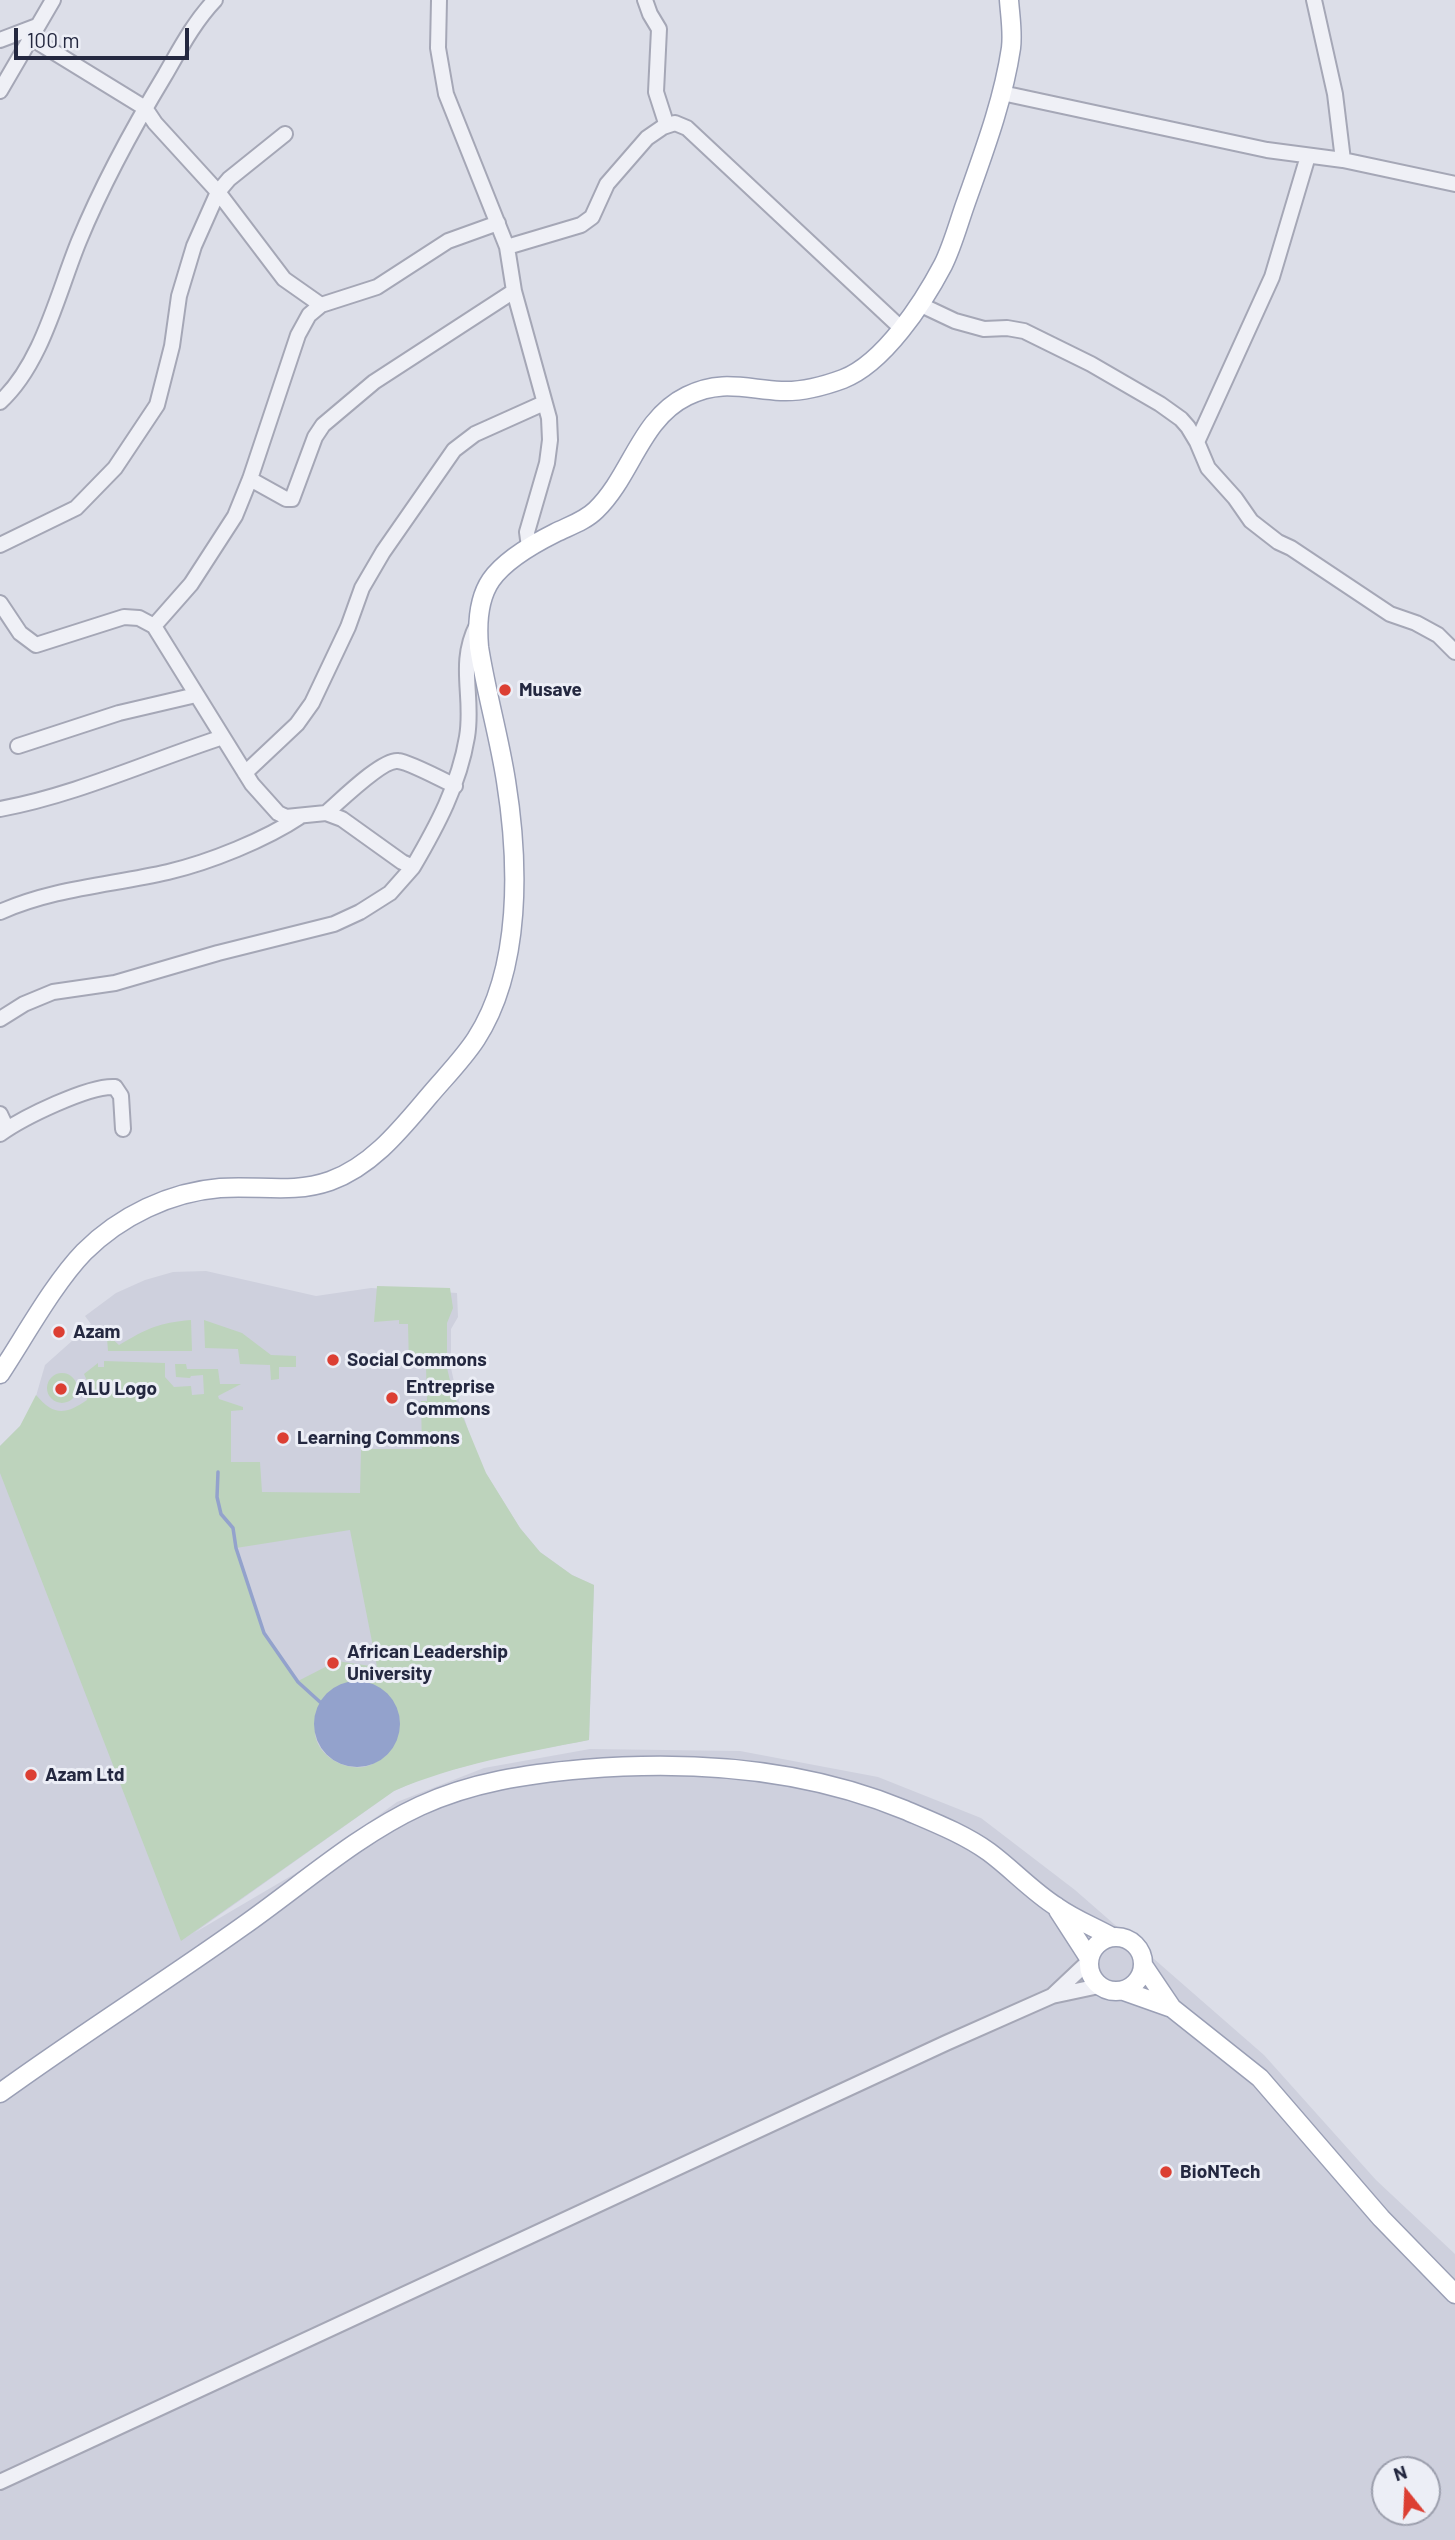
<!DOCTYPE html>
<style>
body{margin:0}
#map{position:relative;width:1455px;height:2540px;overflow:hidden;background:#dcdee8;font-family:Barlow,sans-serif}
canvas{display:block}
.north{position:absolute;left:1371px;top:2456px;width:70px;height:70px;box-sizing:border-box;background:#eceef6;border:2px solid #9c9fad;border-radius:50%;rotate:342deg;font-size:19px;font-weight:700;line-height:28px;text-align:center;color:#242840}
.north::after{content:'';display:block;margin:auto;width:24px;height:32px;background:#dc3f33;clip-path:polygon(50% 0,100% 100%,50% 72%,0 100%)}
.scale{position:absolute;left:14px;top:28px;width:175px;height:32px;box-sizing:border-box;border:4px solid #242840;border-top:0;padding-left:9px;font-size:21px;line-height:24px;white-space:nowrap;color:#242840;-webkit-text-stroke:5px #eceef6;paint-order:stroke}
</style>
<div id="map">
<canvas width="1455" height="2540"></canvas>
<div class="north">N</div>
<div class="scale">100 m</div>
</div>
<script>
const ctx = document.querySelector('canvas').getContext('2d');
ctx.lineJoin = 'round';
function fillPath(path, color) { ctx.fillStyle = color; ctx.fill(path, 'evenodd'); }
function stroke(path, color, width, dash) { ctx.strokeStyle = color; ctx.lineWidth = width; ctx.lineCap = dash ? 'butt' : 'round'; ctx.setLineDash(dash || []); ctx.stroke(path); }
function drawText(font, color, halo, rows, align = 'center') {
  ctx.font = font + ' Barlow,sans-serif'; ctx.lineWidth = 6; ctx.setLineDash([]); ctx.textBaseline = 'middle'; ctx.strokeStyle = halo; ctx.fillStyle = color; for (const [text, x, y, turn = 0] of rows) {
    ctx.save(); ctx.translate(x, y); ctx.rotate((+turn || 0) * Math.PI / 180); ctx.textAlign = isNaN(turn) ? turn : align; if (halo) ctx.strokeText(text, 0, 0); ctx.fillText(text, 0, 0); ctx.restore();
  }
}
fillPath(new Path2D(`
 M206,1271L316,1296L371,1288L457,1293L458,1317L451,1329V1368L456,1391L477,1459L520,1528L540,1552L572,1575L594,1585L589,1740L499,1757L426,1777L394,1791L194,1933L308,1866L397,1802L484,1768L590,1749L740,1751L878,1777L981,1818L1075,1890L1264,2055L1376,2180L1455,2254V2540H0V1446L20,1426L34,1403L45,1365L91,1324L85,1316L116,1293L145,1280L173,1272ZM1385,2470H1427V2512H1385Z`), '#ced0dd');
fillPath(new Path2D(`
 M377,1286L450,1288L453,1308L447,1323V1368L453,1393L486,1473L520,1528L540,1552L572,1575L594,1585L589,1740C523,1753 456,1764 394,1791L181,1941L0,1473V1446L20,1426L36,1395C54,1416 65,1415 87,1400L89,1385L84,1374L98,1363V1367H104V1361L165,1363V1377L174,1387L191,1386L192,1395L204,1394L203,1375L191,1376L190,1378L176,1377L175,1364H186L187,1369H218L220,1384H241L218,1396L219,1399L243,1407V1410L231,1411V1462H260L262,1492L360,1493L361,1449H422L421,1401H427L426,1367H409L408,1324H399V1320L374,1322ZM350,1530L377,1667L337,1661L298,1681L264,1633L236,1548ZM353,1682L388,1754C380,1760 373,1765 364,1767C344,1770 317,1756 315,1733C314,1727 318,1719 320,1713C327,1691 331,1688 353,1682Z
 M191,1320L192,1351H108L107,1338L109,1336L119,1345C148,1328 158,1323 191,1320Z
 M204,1320L242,1333L271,1355L296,1356V1367H279V1379L271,1380L270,1365L240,1364L238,1349L205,1348Z
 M47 1388a15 15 0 1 1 30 0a15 15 0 1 1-30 0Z`), '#bdd3bc');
fillPath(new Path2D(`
 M314 1724a43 43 0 1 1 86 0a43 43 0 1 1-86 0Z`), '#93a2cc');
stroke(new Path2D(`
 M218,1472L217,1497L221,1514L233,1528L236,1548L264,1633L298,1682L320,1702`), '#93a2cc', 3.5);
const minor = new Path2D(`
 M439,0L438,48L446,94L507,247L514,291L549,418L550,440L547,463L527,532L529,547
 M645,0L650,14L659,29L656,92L666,123L663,127
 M1314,0L1335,94L1343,160
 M31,38L145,108L155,123L218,192L284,279L321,305
 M0,40L37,26
 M0,91L53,0
 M1002,93L1267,150L1343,160L1455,184
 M507,247L581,225L592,217L607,184L647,138L663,127L675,123L687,128L902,329
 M919,304L955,321L984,329L1007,328L1024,331L1091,364L1160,404L1181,419L1188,427L1197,442L1208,468L1235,498L1251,521L1278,542L1291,548L1390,614L1416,623L1438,635L1455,652
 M0,402C42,364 58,292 79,241C103,183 133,128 165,75C180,49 194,22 215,0
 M1197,442L1272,277L1308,156
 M250,479L286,499H292L315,437L323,425L374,382L514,291
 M0,545L76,508L115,468L157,405L172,346L179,296L194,246L218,192L229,179L285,134
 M0,603L20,633L36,645L124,617L139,618L154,626L252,784L278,813L286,817L326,813L342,819L402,862L413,867C437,826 459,785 467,737C474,697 457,664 477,625
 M154,626L191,584L235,516L250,479L298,335L309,315L321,305L377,287L448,241L498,223
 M18,746L119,713L196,695
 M245,773L297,724L312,703L348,627L362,588L383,552L454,450L475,434L544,403
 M0,809C76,795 149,761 223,737
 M326,813C339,802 382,759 398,761C409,762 443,780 455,786
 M0,912C54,888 111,885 168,872C210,862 265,840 301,816
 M0,1019L24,1004L53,992L115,983L218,953L334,924L360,912L390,893L413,867
 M0,1114L7,1129
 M0,1134C22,1118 89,1085 115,1087L121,1096L123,1129
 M1053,1995L1088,1962
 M0,2482L946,2043L1052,1996L1099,1986`);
const major = new Path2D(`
 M0,1374C25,1336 54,1283 84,1252C120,1216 170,1192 220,1188C258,1185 293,1194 330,1181C372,1166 401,1129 429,1096C445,1077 463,1059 476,1039C522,968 519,862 506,781C499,736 486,692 479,647C477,624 478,599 491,580C505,560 533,544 555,533C569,526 585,521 596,510C632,475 640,419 687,396C721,379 746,389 781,391C801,392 824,386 843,379C884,363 923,303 943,265C952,247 958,225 965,205C983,154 1003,102 1011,48C1013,32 1010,15 1009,0
 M1058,1910L1089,1958
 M1089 1964a27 27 0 1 1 54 0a27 27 0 1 1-54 0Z
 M1143,1965L1172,2008
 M1124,1991L1172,2008L1260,2078L1381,2218L1455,2294
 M0,2093C80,2035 163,1983 243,1926C300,1886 357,1835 420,1806C472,1782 527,1774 584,1769C693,1760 803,1768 905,1810C933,1822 964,1834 989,1852C1012,1869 1033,1892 1057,1907C1074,1919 1094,1927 1112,1937`);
stroke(minor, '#a5a7b6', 18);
stroke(major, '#9a9fb5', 21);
stroke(minor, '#eff0f6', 14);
stroke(major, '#fff', 18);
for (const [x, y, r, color] of [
 [505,690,7,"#dc3f33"],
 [59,1332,7,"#dc3f33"],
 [333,1360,7,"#dc3f33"],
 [61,1389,7,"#dc3f33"],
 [392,1398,7,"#dc3f33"],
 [283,1438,7,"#dc3f33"],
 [333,1663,7,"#dc3f33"],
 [31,1775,7,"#dc3f33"],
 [1166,2172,7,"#dc3f33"]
]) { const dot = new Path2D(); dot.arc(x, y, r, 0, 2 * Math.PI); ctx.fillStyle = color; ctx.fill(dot); stroke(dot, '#eceef6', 2.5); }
drawText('bold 19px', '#242840', '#eceef6', [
 ["Musave",519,690],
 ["Azam",73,1332],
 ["Social Commons",347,1360],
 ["Entreprise",406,1387],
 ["Commons",406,1409],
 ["ALU Logo",75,1389],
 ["Learning Commons",297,1438],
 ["African Leadership",347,1652],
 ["University",347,1674],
 ["Azam Ltd",45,1775],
 ["BioNTech",1180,2172]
], 'left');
</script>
